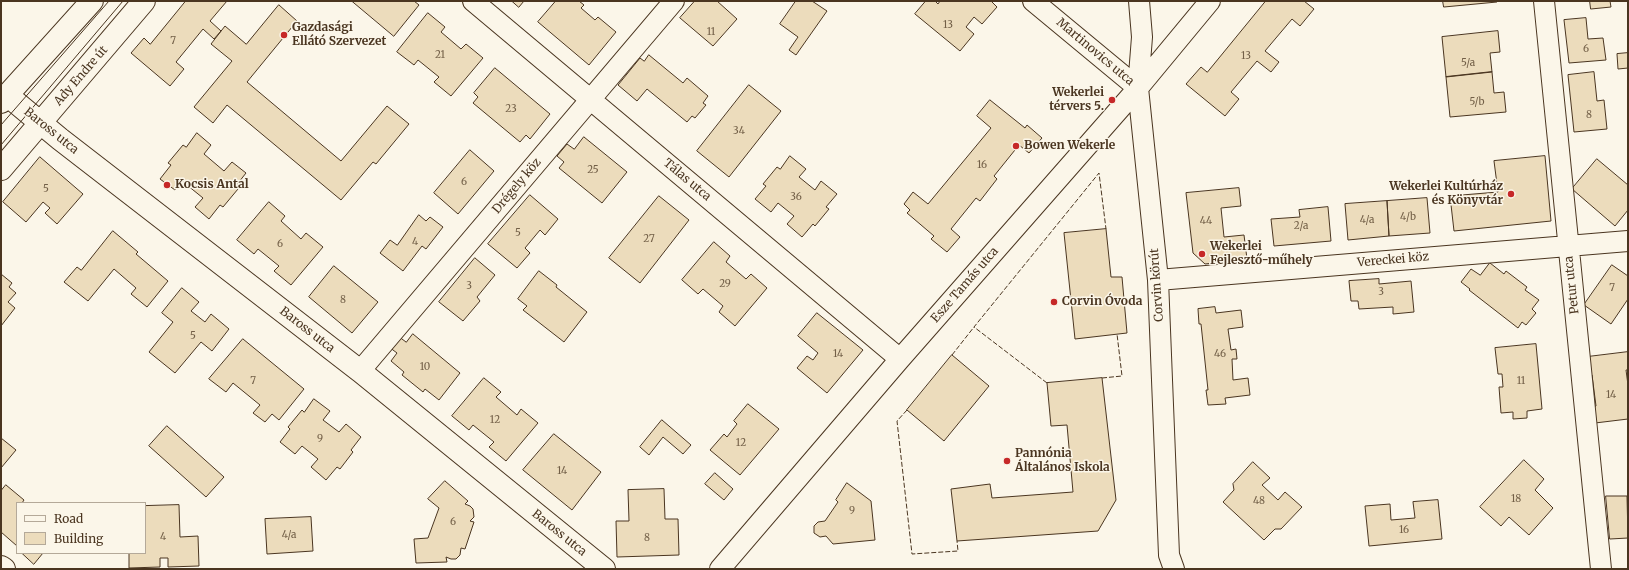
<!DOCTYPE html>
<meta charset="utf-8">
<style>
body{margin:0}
#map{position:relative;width:1629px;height:570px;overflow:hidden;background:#fbf6e9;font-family:Merriweather,serif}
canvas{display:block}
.frame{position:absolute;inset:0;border:2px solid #4a3520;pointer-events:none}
.legend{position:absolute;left:16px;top:502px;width:130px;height:52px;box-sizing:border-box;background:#fbf6e9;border:1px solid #b4a999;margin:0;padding:5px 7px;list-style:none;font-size:12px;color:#4a3520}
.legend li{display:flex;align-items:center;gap:8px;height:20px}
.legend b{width:20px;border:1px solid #b4a999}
</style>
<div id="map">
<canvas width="1629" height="570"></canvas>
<div class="frame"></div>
<ul class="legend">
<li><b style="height:5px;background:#fbf6e9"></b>Road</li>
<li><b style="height:11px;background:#ecdcbc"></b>Building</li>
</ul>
</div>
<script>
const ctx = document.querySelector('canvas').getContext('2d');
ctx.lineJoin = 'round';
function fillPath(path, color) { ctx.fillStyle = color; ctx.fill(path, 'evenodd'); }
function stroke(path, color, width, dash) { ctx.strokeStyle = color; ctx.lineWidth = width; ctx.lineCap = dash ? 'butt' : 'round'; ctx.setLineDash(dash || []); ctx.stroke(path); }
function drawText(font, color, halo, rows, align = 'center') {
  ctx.font = font + ' Merriweather,serif'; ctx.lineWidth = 3; ctx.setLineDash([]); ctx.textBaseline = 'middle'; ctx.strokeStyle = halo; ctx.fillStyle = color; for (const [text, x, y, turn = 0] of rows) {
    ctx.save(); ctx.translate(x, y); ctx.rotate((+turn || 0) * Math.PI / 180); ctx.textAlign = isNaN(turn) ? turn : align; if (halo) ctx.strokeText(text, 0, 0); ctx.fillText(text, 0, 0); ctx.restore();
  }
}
const building = new Path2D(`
 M186,1H227L210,21L221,31L214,39L203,29L176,62L184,69L170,86L131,53L144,38L150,44Z
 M352,1H414L419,5L394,36Z
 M512,1H524L519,7Z
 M556,1H579L584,5L581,8L595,20L598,17L616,32L589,65L538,22Z
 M695,1H717L737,19L713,46L680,18Z
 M796,1H812L827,11L796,55L789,50L798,37L780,24Z
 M926,1H935L938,4L940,1H991L997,7L982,24L974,17L966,27L974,34L960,51L915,14Z
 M1266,1H1304L1314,9L1300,26L1292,19L1265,51L1279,62L1271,72L1257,61L1231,92L1239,99L1225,116L1186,84L1201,67L1207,72Z
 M1443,1H1497V2L1444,7Z
 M1590,1H1610L1611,7L1591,9Z
 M279,5L297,21L247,82L341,161L387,106L409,124L376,164L373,162L341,200L227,105L213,123L194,107L232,61L211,44L225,26L246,44Z
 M428,13L445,27L441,32L461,49L466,44L483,58L451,96L434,82L439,77L418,60L414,65L397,52Z
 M1586,18L1588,39L1603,38L1606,60L1569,63L1564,20Z
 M1498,31L1500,52L1490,53L1492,72L1446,77L1442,37Z
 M1628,53V68L1618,69L1617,54Z
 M649,55L683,83L687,78L708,96L703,103L706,105L695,118L692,116L687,122L647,89L637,101L618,85L640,58L644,61Z
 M495,68L550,114L530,139L526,135L520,142L473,103L478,97L474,93Z
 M1492,72L1494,93L1504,92L1506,112L1450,117L1446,77Z
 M1594,72L1597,101L1604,100L1607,129L1574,132L1568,75Z
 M749,85L781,111L729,177L697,151Z
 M990,100L1025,128L1027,125L1042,138L1029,153L1019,145L994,176L997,179L980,201L976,198L951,229L960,237L947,252L931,239L934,236L907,213L910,210L904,204L913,192L928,204L991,128L977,116Z
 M197,133L211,145L204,154L224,171L232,162L246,173L235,187L238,189L223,207L220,205L209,219L195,207L203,198L182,181L175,190L160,179L171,165L168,163L183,145L186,147Z
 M584,137L627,172L602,203L559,168L564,162L557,156L567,144L574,149Z
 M470,150L494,171L458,214L434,193Z
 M790,156L806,169L799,177L815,190L821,181L837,194L826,207L829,209L815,226L813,224L802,237L787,224L794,216L778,203L771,212L755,199L766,186L763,184L777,167L780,169Z
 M1545,156L1551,221L1454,231L1450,196L1498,192L1494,161Z
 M40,157L83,194L57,224L45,213L50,208L43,202L26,222L3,202Z
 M1597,159L1628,185V210L1615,226L1572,189Z
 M1239,188L1241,206L1221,208L1224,237L1244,235L1247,259L1205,264L1193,253L1186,193Z
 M530,195L558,219L545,235L540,230L525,248L530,253L517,268L488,244Z
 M659,196L689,220L640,283L609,258Z
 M1427,198L1430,233L1389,236L1387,201Z
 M1387,201L1389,236L1348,240L1345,204Z
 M269,202L285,216L281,221L301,239L306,233L323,247L291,285L274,271L279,266L258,249L254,254L237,240Z
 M1328,207L1331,241L1274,246L1271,219L1300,217L1299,210Z
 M419,215L426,221L430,217L443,227L426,249L422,246L403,271L380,253L390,240L397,245Z
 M1106,229L1111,277H1122L1127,333L1075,339L1064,233Z
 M113,231L138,252L136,254L168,281L147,307L131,294L136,288L114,269L88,301L64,282L77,267L81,270Z
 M714,242L730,256L726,262L746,279L751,274L767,288L735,326L719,312L723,306L703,289L698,294L682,280Z
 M475,258L495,275L477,297L480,301L463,321L439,302Z
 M1490,263L1504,274L1506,271L1527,287L1525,290L1539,300L1532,309L1536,313L1526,325L1522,322L1518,328L1469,290L1470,289L1461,282L1471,269L1480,275Z
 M1612,265L1628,276V299L1611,324L1584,305Z
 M334,266L378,302L352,333L309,297Z
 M539,271L557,285L556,287L587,312L564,342L523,310L527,306L518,299Z
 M1,274L12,283L9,287L16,293L8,302L15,308L1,326Z
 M1379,279V284L1411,281L1414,312L1393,314V307L1359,309L1358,301H1351L1349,281Z
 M182,288L199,302L191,311L205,322L211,314L229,329L212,351L201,342L175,373L149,352L173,322L162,313Z
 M1215,307L1216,313L1241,310L1243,327L1228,329L1231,350L1236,349L1237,359H1232L1233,380L1248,378L1250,395L1225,398L1226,404L1208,405L1206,390H1208L1201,324H1199L1198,309Z
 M817,313L863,350L827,393L797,368L807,356L813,360L818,353L798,336Z
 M413,334L460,373L439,400L425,389L423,392L402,375L404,372L391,361L397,353L389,347L398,336L406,342Z
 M243,339L304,389L279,420L272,414L265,422L253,413L260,405L233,383L226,392L209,379Z
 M1536,344L1542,409L1527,411V418L1513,419V412L1501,413L1499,387H1503L1502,374H1498L1495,348Z
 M1628,352V370H1626L1628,385V419L1595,423L1593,407L1596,406L1592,375H1589L1587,357Z
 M952,355L989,386L944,441L907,410Z
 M484,378L501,392L496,397L517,415L521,409L538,423L506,461L489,447L494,442L473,425L469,430L452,416Z
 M1102,378L1116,500L1098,531L957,541L951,489L990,484L992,498L1073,492L1067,425L1051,426L1047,383Z
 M314,399L330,411L323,420L339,432L346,424L361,437L351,450L353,452L340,469L337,467L326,480L311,467L318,459L302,446L295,454L280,442L290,429L288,427L302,410L304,412Z
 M748,404L779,429L740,475L710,450L724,434L727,437L737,424L734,421Z
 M662,420L691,445L683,454L663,437L649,455L640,447Z
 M167,426L224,477L206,497L149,446Z
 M554,434L601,472L572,510L523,470Z
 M1,438L16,450L1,468Z
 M1524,460L1544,479L1535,490L1553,508L1529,535L1509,517L1501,526L1480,507Z
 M1253,462L1270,478L1262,485L1278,500L1285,492L1302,507L1281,529H1275L1264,540L1223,502L1234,490L1233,484Z
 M715,473L733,489L724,500L705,484Z
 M445,481L468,501L465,504L470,506L473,509L474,517L470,521L474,522L465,549L461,548L460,555L456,559H451L446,557L447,562L416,563L414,539L428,538L439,508L428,499Z
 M847,483L871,501L875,540L833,544L826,536L820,537L814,533V526L818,522L825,521L838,502L836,500Z
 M6,485L24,500L22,503H17V546L1,532V491Z
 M664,489L665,519H678L679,555L617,557L616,521H629L628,490Z
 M1606,496H1627L1628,538L1610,539Z
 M1438,500L1442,539L1369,546L1365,506L1390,504L1391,520L1415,518L1413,502Z
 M179,505L180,537L198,536L199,566L168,567V558H160V567L129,568V553H145V506Z
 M311,517L313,551L267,554L265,519Z
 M22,553H43L34,564Z`);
fillPath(building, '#ecdcbc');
stroke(building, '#4a3520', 1);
const street = new Path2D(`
 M473,1L900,359
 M1033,1L1138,88
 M1139,1L1142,37L1138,88L1158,280L1169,555L1174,569
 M1544,1L1601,569
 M1158,280L1628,241
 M360,371L674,1
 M720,569L900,359L1138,88L1210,1`);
const secondary = new Path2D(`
 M7,95L60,139L360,371L604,569
 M1,102L92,1
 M1,169L144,1
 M1,567L4,569`);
stroke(street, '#4a3520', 22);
stroke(secondary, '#4a3520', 24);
stroke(street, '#fbf6e9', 20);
stroke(secondary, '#fbf6e9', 22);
stroke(new Path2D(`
 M1,125L109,1
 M1,145L123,1`), '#4a3520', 1);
stroke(new Path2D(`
 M952,355L974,327
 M1102,378L1122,376L1117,334
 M1047,383L974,327L1099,173L1106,229
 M907,410L897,421L912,554L958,551L957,541`), '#4a3520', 1, [5, 2]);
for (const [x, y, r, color] of [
 [284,35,4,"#c62828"],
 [1112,100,4,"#c62828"],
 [1016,146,4,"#c62828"],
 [167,185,4,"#c62828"],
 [1511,194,4,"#c62828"],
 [1202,254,4,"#c62828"],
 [1054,302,4,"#c62828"],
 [1007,461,4,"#c62828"]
]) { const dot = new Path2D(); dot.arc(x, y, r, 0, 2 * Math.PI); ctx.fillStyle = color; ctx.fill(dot); stroke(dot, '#fbf6e9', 1.5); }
drawText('10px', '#725f47', null, [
 ["13",948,25],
 ["11",711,32],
 ["7",173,41],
 ["6",1586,49],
 ["21",440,55],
 ["13",1246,56],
 ["5/a",1468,63],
 ["5/b",1477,102],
 ["23",511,109],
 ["8",1589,115],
 ["34",739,131],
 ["16",982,165],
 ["25",593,170],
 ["6",464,182],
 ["5",46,189],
 ["36",796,197],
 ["4/b",1408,217],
 ["4/a",1367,220],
 ["44",1206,221],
 ["2/a",1301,226],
 ["5",518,233],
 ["27",649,239],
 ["4",415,242],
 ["6",280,244],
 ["29",725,284],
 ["3",469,286],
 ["7",1612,288],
 ["3",1381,292],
 ["8",343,300],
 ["5",193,336],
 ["14",838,354],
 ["46",1220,354],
 ["10",425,367],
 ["7",253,381],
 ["11",1521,381],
 ["14",1611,395],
 ["12",495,420],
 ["9",320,439],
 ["12",741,443],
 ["14",562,471],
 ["18",1516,499],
 ["48",1259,501],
 ["9",852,511],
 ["6",453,522],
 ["16",1404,530],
 ["4/a",289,535],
 ["4",163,537],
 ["8",647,538]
]);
drawText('bold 12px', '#4a3520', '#fbf6e9', [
 ["Gazdasági",292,28],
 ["Ellátó Szervezet",292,42],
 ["Wekerlei",1104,93,"right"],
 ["térvers 5.",1104,107,"right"],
 ["Bowen Wekerle",1024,146],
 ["Kocsis Antal",175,185],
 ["Wekerlei Kultúrház",1503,187,"right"],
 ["és Könyvtár",1503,201,"right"],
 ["Wekerlei",1210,247],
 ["Fejlesztő-műhely",1210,261],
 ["Corvin Óvoda",1062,302],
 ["Pannónia",1015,454],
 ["Általános Iskola",1015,468]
], 'left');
drawText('12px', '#4a3520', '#fbf6e9', [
 ["Martinovics utca",1095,52,40],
 ["Ady Endre út",81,76,-49],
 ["Baross utca",51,131,39],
 ["Tálas utca",687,180,40],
 ["Drégely köz",517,186,-50],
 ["Vereckei köz",1393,260,-5],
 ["Esze Tamás utca",965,285,-49],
 ["Corvin körút",1157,285,-94],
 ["Petur utca",1572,285,-96],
 ["Baross utca",307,330,38],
 ["Baross utca",559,533,39]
]);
</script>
